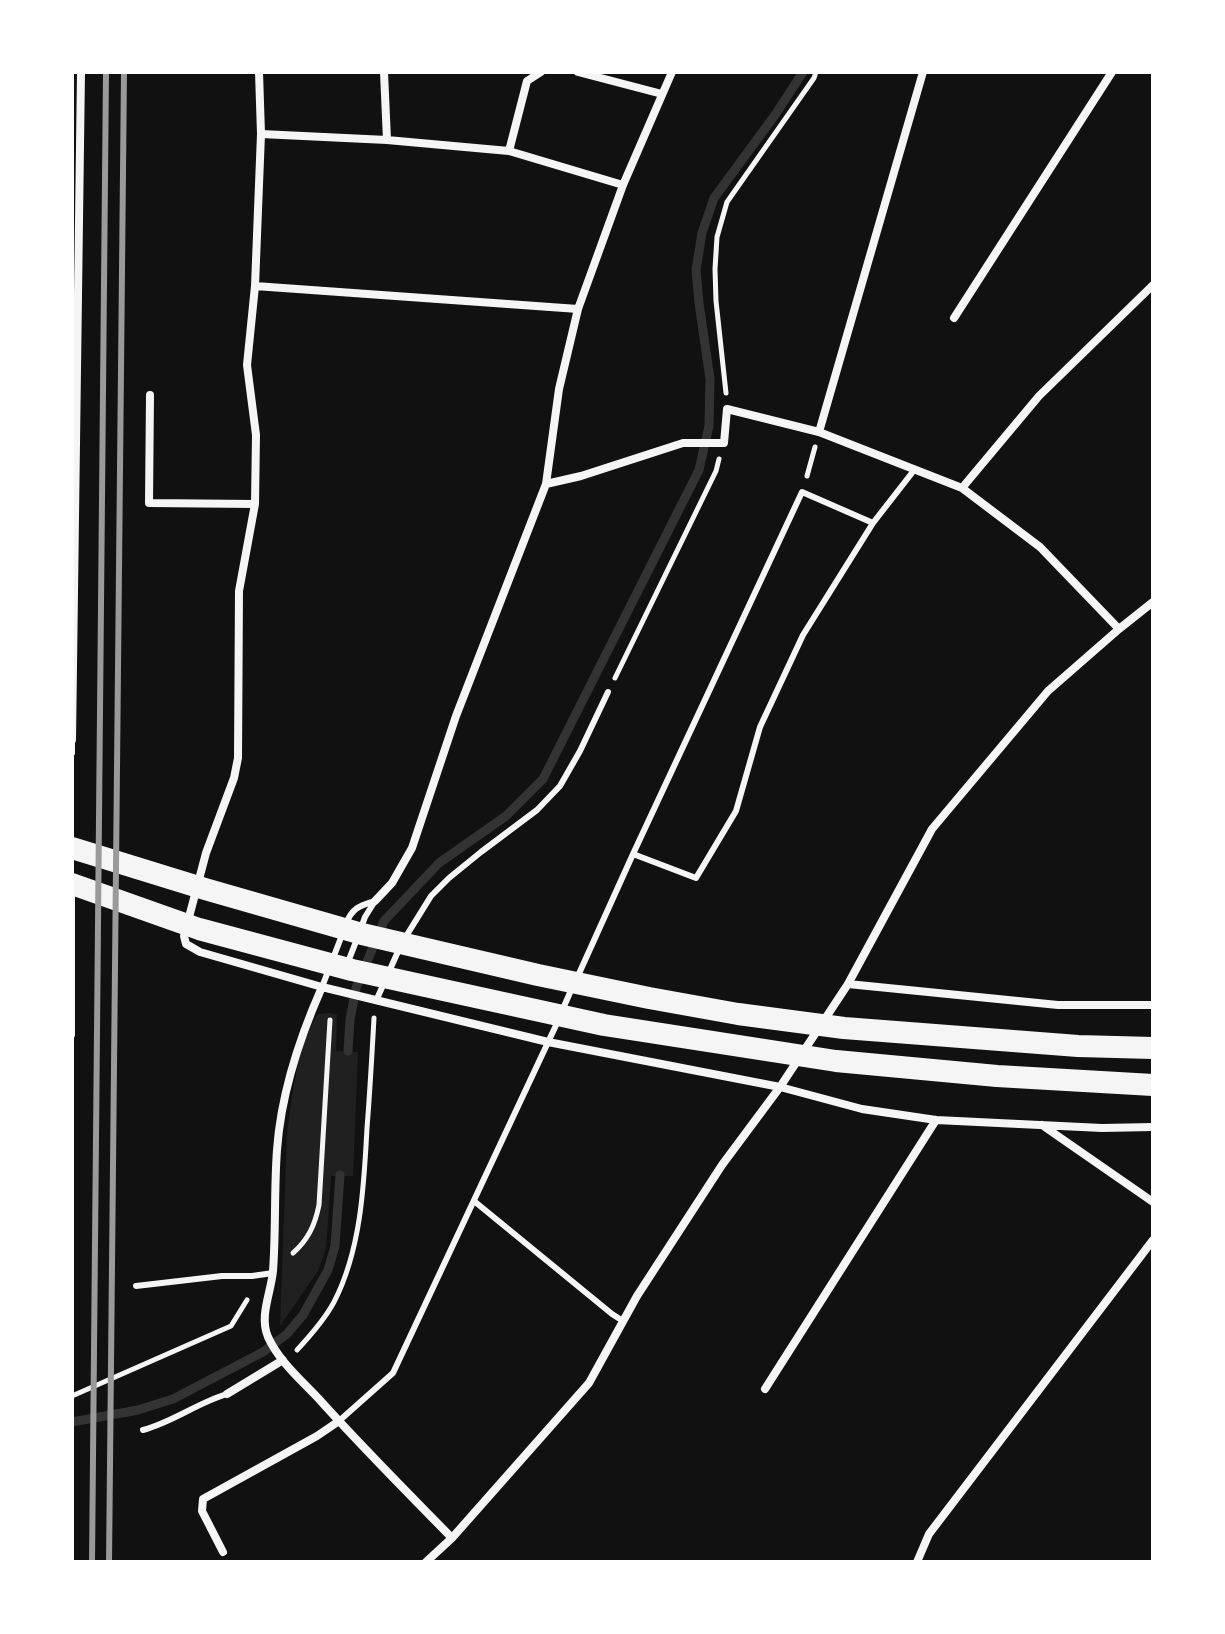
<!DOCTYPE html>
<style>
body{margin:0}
#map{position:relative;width:1225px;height:1634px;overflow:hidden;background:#111;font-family:"Golos Text",sans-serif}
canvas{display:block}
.frame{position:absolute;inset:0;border:74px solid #fff;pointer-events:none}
</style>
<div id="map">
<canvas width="1225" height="1634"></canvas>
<div class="frame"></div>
</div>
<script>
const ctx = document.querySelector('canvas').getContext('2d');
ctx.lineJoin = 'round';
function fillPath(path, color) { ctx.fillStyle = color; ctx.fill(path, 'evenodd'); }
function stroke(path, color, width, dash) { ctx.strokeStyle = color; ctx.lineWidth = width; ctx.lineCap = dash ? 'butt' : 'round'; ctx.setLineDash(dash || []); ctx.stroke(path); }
fillPath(new Path2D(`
 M330,1013L337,1015L336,1051L358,1052L353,1176H331L326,1249L318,1271L280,1326L287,1134C292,1097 297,1045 318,1014Z`), '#202020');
stroke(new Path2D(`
 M348,1051L350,1020L356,988L384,921L439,863L506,816L543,779L699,470L709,426L710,379L699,303L696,270L702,233L714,198L775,115L803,72
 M72,1422L138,1410L173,1399L263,1352L287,1334L303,1315L328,1270L335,1246L340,1175`), '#333', 9);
stroke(new Path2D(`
 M726,393L716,301L715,269L717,237L727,202L814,78L816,72
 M807,476L815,447
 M615,678L716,471L719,459
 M293,1253C308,1240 315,1225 319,1205L330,1020
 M297,1350C310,1336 325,1319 334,1302C361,1250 364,1185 367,1128C370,1091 372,1054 374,1018
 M72,1396L231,1326L247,1300`), '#f5f5f5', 5);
stroke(new Path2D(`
 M72,753V740
 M633,854L696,878L736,811L760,727L803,635L873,523L915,469
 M72,894V1035
 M346,924C352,908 359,906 375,901
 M361,928L365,917L375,901
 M405,938L431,896L449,878L481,852L537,810L560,786L580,751L608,692
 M348,962L357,939
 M577,978L633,854L802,492L873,523
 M322,987L342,935
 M376,1001L400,947
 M562,1011L572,988
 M474,1201L612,1314L623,1321
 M136,1286L222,1276H252L273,1273
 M339,1421L393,1373L558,1021
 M143,1430C173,1422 197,1403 227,1394`), '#f5f5f5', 6);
stroke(new Path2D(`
 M259,72L261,134L255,286L247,365L256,435L255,504L239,591L238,758L234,778L206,853L184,936L186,944L200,952L322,987
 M384,72L387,140
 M578,72L662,94
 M261,134L387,140L509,151L623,185
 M509,151L527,81L541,72
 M255,286L578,309
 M954,318L1112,72
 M150,395L149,503L255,504
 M819,432L923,72
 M546,484L581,476L683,443H724L727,409L819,432L962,488L1040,547L1119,629
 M962,488L1039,396L1153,285
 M72,740L81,72
 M375,901L392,883L412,848L456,716L546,484L559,389L578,309L623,185L672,72
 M848,984L1058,1005H1153
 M1042,1125L1153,1202
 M765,1389L936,1120
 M227,1394L283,1360
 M452,1538C407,1492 361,1446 318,1398C300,1379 279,1361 268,1337C259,1316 271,1293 273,1271C276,1231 274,1190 277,1150C281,1093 299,1039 322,987L548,1042L780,1087L862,1109L936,1120L1102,1128L1153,1127
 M223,1552L202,1511L203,1499L317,1436L339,1421
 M426,1562L452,1538L589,1383L637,1296L722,1165L780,1087L848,984L932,829L1048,691L1119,629L1153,602
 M917,1562L929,1534L1153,1240`), '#f5f5f5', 8);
stroke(new Path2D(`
 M72,848L205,889L362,934L538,975L649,998L738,1014L844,1028L1078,1046L1153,1048
 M72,884L199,929L352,970L604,1025L836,1061L997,1076L1153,1085`), '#f5f5f5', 22);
stroke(new Path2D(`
 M92,1562L106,72
 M109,1562L124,72`), '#9a9a9a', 6);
</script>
